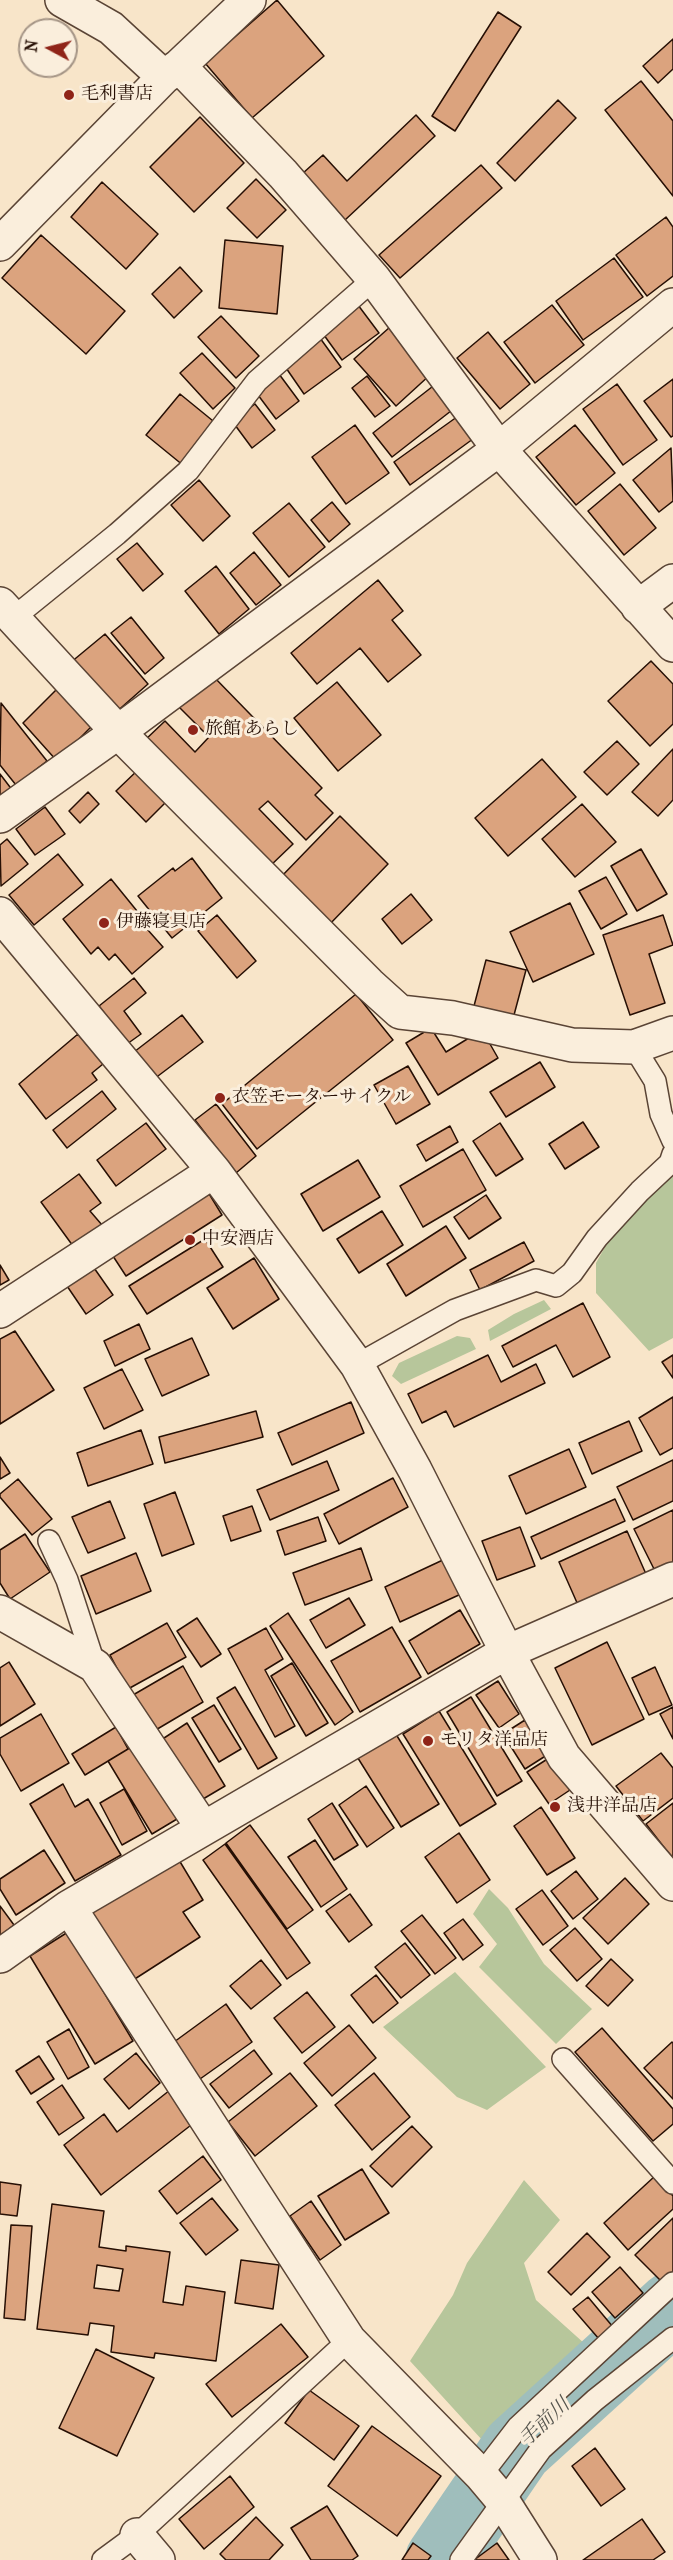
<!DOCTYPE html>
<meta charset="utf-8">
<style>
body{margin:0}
#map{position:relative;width:673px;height:2560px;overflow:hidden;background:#f8e5c9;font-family:"IM FELL French Canon",serif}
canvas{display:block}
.north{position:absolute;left:18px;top:18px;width:60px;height:60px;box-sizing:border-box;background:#faeedc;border:2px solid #a59586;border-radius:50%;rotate:277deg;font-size:16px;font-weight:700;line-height:24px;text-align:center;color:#260f04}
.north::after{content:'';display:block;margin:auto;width:21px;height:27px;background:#8f2418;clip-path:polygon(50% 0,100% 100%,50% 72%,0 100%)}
</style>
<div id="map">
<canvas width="673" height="2560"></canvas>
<div class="north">N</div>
</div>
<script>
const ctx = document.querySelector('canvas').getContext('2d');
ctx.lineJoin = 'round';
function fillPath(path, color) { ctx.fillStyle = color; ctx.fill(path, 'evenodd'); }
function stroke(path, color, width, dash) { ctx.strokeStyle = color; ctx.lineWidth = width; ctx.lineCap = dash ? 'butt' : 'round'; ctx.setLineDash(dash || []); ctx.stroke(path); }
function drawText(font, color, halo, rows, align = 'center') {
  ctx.font = font + ' "IM FELL French Canon","Noto Serif JP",serif'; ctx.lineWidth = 6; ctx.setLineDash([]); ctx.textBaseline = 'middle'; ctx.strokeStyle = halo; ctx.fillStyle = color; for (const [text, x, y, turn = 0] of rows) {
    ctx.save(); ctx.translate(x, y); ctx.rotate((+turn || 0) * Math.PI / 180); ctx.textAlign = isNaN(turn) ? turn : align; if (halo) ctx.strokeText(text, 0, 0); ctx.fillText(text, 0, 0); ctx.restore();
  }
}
fillPath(new Path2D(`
 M673,1173V1338L649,1351L596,1293V1263L614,1231Z
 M544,1300L551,1309L490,1341L488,1330L514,1314Z
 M457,1336L470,1338L476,1349L401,1384L392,1376L399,1363Z
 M489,1889L508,1908L544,1964L592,2009L556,2044L479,1967L497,1944L473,1914Z
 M455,1972L546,2067L487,2110L457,2097L383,2027Z
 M524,2180L560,2220L524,2263L536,2300L585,2344L506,2416L483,2441L410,2361L453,2295L467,2263Z`), '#b7c69b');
stroke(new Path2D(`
 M441,2560L517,2449L673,2307`), '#9fbebc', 72);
const building = new Path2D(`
 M277,0L324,56L252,118L205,63Z
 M498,12L521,27L455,131L432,116Z
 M673,39V69L658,83L643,66Z
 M641,81L673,121V196L605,110Z
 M558,100L576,118L515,181L497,163Z
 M416,115L435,136L345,220L302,174L323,155L347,181Z
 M200,117L244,163L194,212L150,167Z
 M481,165L502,188L400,278L379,255Z
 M256,179L286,210L257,238L227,208Z
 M102,182L158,234L126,269L71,217Z
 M666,217L673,227V276L647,296L616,255Z
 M41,235L125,311L86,354L2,278Z
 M225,240L283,246L277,314L219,308Z
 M614,258L643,297L583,340L556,301Z
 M180,267L202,291L174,318L152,294Z
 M358,305L379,333L342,360L321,331Z
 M552,305L584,345L535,383L504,342Z
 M221,316L259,356L236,378L198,337Z
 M390,327L431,374L396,406L354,359Z
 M488,332L530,384L500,409L457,358Z
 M320,338L341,367L304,394L284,365Z
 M202,353L235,388L213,409L180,373Z
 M279,374L299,401L276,419L255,391Z
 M367,376L390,406L375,417L352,388Z
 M673,379V436L671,437L644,401Z
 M437,383L456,407L392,457L373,433Z
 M617,384L657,440L623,465L583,409Z
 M180,394L218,425L184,466L146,435Z
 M255,404L275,430L252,448L232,421Z
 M461,414L477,436L410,485L394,462Z
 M355,425L389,473L346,504L312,457Z
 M575,425L615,473L576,505L536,457Z
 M671,448L673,501L659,512L633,480Z
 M199,480L230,516L203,541L171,505Z
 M620,484L656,528L624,555L588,511Z
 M332,502L350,524L329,542L311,520Z
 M289,503L325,547L289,577L253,533Z
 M137,543L163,574L143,591L117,559Z
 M254,552L281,585L256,605L230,573Z
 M216,566L249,609L219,634L185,591Z
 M378,580L403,611L392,620L421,655L388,682L360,648L317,684L291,653Z
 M131,617L164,658L145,674L111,633Z
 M105,634L148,684L114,714L70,663Z
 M651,661L673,684V724L650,746L608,701Z
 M212,675L322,788L315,795L333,813L306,840L268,801L259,809L293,844L268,868L144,741L165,721L195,752L209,737L179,707Z
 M337,682L381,735L338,771L294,718Z
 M62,684L96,722L57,761L23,723Z
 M1,703L47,761L16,785L0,765Z
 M617,741L639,764L607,795L584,772Z
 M673,749V800L658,816L632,792Z
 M542,759L576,797L508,856L475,818Z
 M141,767L170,798L146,822L116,791Z
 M0,774L13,791L0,801Z
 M88,792L99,804L80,823L69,811Z
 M582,804L616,842L575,877L542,839Z
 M45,807L65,834L35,855L16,829Z
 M340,816L388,864L327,927L279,879Z
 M7,839L28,864L1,886L0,845Z
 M641,849L667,894L637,911L611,866Z
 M58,854L83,885L34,925L9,895Z
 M192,858L222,898L172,938L138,896L173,868L175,871Z
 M606,877L627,914L601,929L579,891Z
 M111,879L150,927L147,929L163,947L132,974L115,954L109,960L98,947L91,954L63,919Z
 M411,894L432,920L402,944L382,919Z
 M570,903L594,954L533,982L510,932Z
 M217,915L256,961L237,978L198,931Z
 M663,915L673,945L649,954L665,1003L630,1015L603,935Z
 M486,960L526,970L514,1015L474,1006Z
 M134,978L146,993L124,1011L141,1034L127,1044L99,1006Z
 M356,994L393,1040L257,1149L222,1104Z
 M182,1015L203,1042L154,1079L134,1052Z
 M431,1028L446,1052L482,1030L498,1058L438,1095L406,1043Z
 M78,1034L103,1064L92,1073L97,1080L46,1119L19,1084Z
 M540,1062L555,1087L506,1117L490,1092Z
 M408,1066L430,1104L396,1124L374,1085Z
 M102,1091L116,1109L67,1148L53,1130Z
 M216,1104L256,1156L236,1173L195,1120Z
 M583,1122L599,1147L565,1169L549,1144Z
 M146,1123L166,1149L116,1186L97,1160Z
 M500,1123L523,1159L496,1176L473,1141Z
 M450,1126L458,1142L426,1161L417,1145Z
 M463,1149L486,1190L423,1227L400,1186Z
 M358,1160L380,1197L323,1231L301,1194Z
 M79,1174L101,1203L90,1211L102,1225L73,1246L41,1202Z
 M208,1192L222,1215L126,1276L111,1253Z
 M486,1195L501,1218L469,1239L454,1217Z
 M382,1211L403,1245L359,1273L337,1239Z
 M446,1226L466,1258L406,1296L387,1264Z
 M205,1239L223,1267L147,1314L129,1286Z
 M524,1242L534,1261L480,1290L470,1270Z
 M254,1258L279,1299L233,1329L207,1288Z
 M0,1265L9,1280L0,1285Z
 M92,1265L113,1295L86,1314L65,1283Z
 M583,1303L610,1357L573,1377L556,1345L513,1367L502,1346Z
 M139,1324L150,1349L115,1366L104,1341Z
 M15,1331L54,1390L0,1424V1339Z
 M192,1338L209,1375L162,1396L145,1359Z
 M488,1355L501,1382L536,1364L545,1383L454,1427L446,1411L422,1423L408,1394Z
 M673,1355V1378L662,1362Z
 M122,1369L143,1410L104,1429L84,1388Z
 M673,1397V1448L660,1455L639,1418Z
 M351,1402L364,1433L292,1465L278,1433Z
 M256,1411L263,1437L165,1463L159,1437Z
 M629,1421L642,1451L592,1474L579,1443Z
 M141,1430L153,1464L88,1486L77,1453Z
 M569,1449L586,1487L526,1514L509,1476Z
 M0,1457L10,1473L0,1479Z
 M673,1460V1501L633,1520L617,1487Z
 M327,1461L339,1490L270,1520L257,1490Z
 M393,1478L408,1507L339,1544L324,1514Z
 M18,1479L52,1519L32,1535L0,1497V1494Z
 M175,1492L194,1544L162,1556L144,1504Z
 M615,1499L625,1521L541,1559L531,1537Z
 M110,1501L125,1538L88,1553L72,1517Z
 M252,1506L261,1531L231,1541L223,1516Z
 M673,1510V1564L656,1573L634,1529Z
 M318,1517L326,1541L285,1555L277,1531Z
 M520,1527L535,1566L497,1580L482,1541Z
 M627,1531L646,1574L578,1605L559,1562Z
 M25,1534L50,1572L10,1599L0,1583V1550Z
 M361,1548L372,1580L305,1605L293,1573Z
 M136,1553L151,1591L96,1614L81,1576Z
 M445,1559L461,1594L400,1622L385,1587Z
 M349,1598L365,1625L326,1648L310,1620Z
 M460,1610L480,1644L428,1674L409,1641Z
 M288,1613L353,1712L335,1725L270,1626Z
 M197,1618L221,1654L201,1667L177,1631Z
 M167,1623L186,1657L128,1689L110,1655Z
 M392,1627L421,1677L360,1712L331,1661Z
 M266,1628L283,1659L265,1670L295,1726L275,1737L228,1649Z
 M607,1642L644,1719L592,1745L555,1668Z
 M9,1662L35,1704L0,1726V1668Z
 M292,1663L328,1723L306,1736L271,1676Z
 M183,1666L203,1702L154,1731L133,1695Z
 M655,1667L672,1705L649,1715L632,1678Z
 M498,1681L519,1714L499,1728L476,1695Z
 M235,1687L277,1758L258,1769L217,1698Z
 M471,1697L522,1781L497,1796L447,1712Z
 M214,1705L241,1749L219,1762L192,1718Z
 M673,1707V1739L660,1714Z
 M439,1711L496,1804L460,1826L403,1734Z
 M41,1714L69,1763L21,1791L0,1754V1738Z
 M525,1720L547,1755L525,1769L503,1734Z
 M187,1723L225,1786L198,1802L161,1740Z
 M116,1727L128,1749L85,1775L72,1754Z
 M394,1731L439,1804L401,1827L356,1755Z
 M138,1743L182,1816L152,1834L108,1761Z
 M661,1753L673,1768V1798L643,1821L616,1786Z
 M549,1758L570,1790L549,1804L527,1772Z
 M63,1784L75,1807L88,1799L121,1855L75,1881L30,1804Z
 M366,1786L394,1828L367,1847L339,1805Z
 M124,1789L147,1831L122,1845L100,1803Z
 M332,1803L358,1845L334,1860L308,1819Z
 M673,1803V1859L646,1824Z
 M541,1807L575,1858L547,1875L514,1826Z
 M250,1825L313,1910L287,1929L226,1843Z
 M459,1833L490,1880L457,1903L425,1857Z
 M315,1840L347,1889L321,1907L288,1857Z
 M225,1844L310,1963L287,1979L203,1860Z
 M44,1850L65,1883L16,1915L0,1889V1879Z
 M176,1855L203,1900L183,1912L200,1937L127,1984L84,1914Z
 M576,1871L598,1899L573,1919L551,1891Z
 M625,1878L649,1904L608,1944L583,1918Z
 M542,1890L568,1926L543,1945L516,1909Z
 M350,1894L372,1925L349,1942L326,1911Z
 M0,1906L14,1925L0,1936Z
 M422,1915L456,1958L435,1974L401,1931Z
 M463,1919L483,1945L463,1960L444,1933Z
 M575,1928L602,1959L577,1981L550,1950Z
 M68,1932L133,2041L95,2064L30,1956Z
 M405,1943L430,1975L401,1998L375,1967Z
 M611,1959L633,1980L608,2006L586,1986Z
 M261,1960L281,1985L251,2009L230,1986Z
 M376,1975L398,2003L373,2023L351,1995Z
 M307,1992L335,2027L302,2053L274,2018Z
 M226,2004L252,2042L200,2079L174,2042Z
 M349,2025L376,2058L332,2096L304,2063Z
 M602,2028L673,2109V2124L653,2141L575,2052Z
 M69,2029L89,2067L68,2079L47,2042Z
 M672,2042L673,2043V2099L644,2068Z
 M254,2050L272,2074L229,2108L210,2084Z
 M136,2053L160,2083L129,2109L104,2079Z
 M39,2056L54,2079L31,2094L16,2071Z
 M290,2073L317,2106L255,2156L228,2122Z
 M374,2073L410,2117L372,2150L335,2105Z
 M62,2085L84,2118L59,2135L37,2102Z
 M170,2090L195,2122L101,2195L64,2145L104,2114L117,2132Z
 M412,2126L432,2147L392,2187L370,2166Z
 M203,2156L221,2180L177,2214L159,2191Z
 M362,2169L389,2213L345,2240L318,2196Z
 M655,2176L673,2196V2209L628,2250L604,2223Z
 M0,2182L21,2185L17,2216L0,2214Z
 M212,2198L238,2230L206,2255L180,2223Z
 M311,2201L341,2245L320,2260L290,2216Z
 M52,2204L104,2211L99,2247L126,2251V2246L170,2252L163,2302L183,2305L186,2286L225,2292L216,2361L155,2353L154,2358L111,2352L114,2326L90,2323L88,2335L37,2329ZM97,2265L123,2269L119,2291L94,2288Z
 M673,2218V2272L662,2282L635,2255Z
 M11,2225L32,2226L25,2320L4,2318Z
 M587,2233L610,2257L571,2295L548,2272Z
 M241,2260L279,2265L273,2309L235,2303Z
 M620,2267L643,2293L615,2318L592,2292Z
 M588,2297L613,2327L599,2339L573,2309Z
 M281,2324L308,2357L232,2417L206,2384Z
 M96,2349L154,2378L117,2456L59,2428Z
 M309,2390L359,2426L334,2460L285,2423Z
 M372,2426L441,2476L397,2536L328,2486Z
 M595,2448L625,2489L601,2506L572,2466Z
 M230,2476L254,2507L204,2549L179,2519Z
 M327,2506L358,2556L352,2560H311L291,2528Z
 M256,2517L283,2545L269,2560H226L220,2554Z
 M642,2519L665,2552L653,2560H583Z
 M413,2543L431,2556L428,2560H402Z
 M497,2543L509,2560H474Z`);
fillPath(building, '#dba37e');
stroke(building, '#260f04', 1.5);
const lane = new Path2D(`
 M12,619L117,534L188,471L257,381L374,279
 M634,1047L655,1081L661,1114L673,1141
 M357,1365L455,1310L536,1280L556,1286L572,1273L597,1238L640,1191L670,1163L673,1154
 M49,1541L67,1580L95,1666
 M563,2059L673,2183
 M481,2475L518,2427L673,2283
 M103,2560L137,2535L349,2340
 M461,2560L541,2449L595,2400L673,2338`);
const street = new Path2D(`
 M62,0L111,28L164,77
 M179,66L283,174L374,279L499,449L673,645
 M0,244L164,77L179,66L249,0
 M0,604L118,732L369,984L400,1012L453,1018L572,1045L634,1047L673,1033
 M638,607L673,581
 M0,816L118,732L499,449L673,305
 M0,914L214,1171L357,1365L415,1470L507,1652L564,1757L673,1884
 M0,1311L214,1171
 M0,1612L95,1666L203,1828
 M69,1907L349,2340L481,2475L502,2500L540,2560
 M0,1956L69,1907L507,1652L673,1579
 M137,2535L158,2560`);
stroke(lane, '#5a4435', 24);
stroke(street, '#5a4435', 36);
stroke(lane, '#faeedc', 21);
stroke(street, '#faeedc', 33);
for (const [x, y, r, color] of [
 [69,95,6,"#8f2418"],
 [193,730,6,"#8f2418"],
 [104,923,6,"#8f2418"],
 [220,1098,6,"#8f2418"],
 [190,1240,6,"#8f2418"],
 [428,1741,6,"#8f2418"],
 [555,1807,6,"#8f2418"]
]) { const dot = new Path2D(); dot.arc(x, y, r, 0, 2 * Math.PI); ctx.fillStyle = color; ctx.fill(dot); stroke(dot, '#faeedc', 2); }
drawText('18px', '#260f04', '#faeedc', [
 ["毛利書店",81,95],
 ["旅館 あらし",205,730],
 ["伊藤寝具店",116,923],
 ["衣笠モーターサイクル",232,1098],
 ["中安酒店",202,1240],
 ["モリタ洋品店",440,1741],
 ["浅井洋品店",567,1807]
], 'left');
drawText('italic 20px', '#56554e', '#faeedc', [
 ["手前川",545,2423,-43]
]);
</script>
